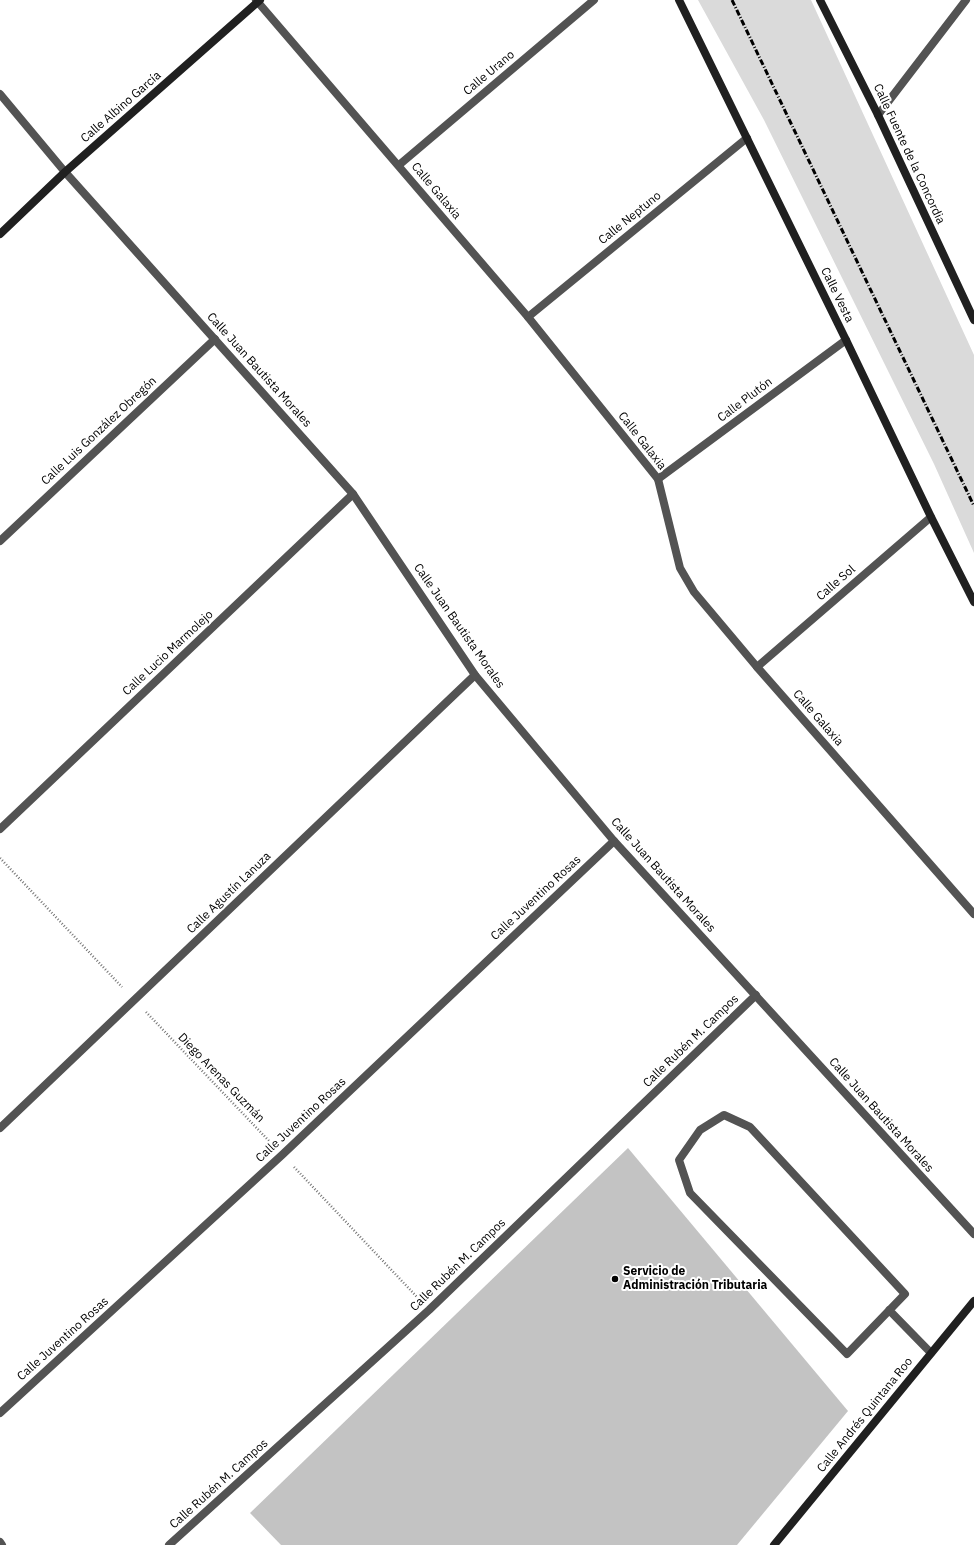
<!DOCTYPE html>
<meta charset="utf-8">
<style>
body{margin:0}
canvas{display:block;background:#fff}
</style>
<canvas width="974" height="1545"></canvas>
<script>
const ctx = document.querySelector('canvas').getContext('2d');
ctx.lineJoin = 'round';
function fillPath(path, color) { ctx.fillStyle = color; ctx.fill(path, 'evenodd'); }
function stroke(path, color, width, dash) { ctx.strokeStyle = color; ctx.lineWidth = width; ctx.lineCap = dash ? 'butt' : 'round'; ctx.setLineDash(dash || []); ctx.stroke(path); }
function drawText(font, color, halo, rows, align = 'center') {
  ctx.font = font + ' "IBM Plex Sans",sans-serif'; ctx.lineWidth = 4; ctx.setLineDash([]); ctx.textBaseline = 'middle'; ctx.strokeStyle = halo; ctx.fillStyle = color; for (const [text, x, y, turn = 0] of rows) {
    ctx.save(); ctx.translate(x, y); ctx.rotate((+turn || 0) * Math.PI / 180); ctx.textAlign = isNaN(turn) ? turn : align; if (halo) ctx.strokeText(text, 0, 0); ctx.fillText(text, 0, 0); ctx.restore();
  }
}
fillPath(new Path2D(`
 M698,0H811L974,355V553L934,464L764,120Z`), '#dadada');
fillPath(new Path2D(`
 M628,1148L848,1411L737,1545H281L250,1513Z`), '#c3c3c3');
stroke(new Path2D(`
 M0,858L122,987
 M146,1012L270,1142
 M294,1167L417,1297`), '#757575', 2.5, [1, 2]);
stroke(new Path2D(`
 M724,1115L750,1127L905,1294L847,1354L690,1193L679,1160L700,1130Z
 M889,1310L931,1353`), '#535353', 8);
stroke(new Path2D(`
 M878,115L966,0
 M399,165L594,0
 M528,317L747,138
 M658,479L846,340
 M0,541L215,339
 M757,667L931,517
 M0,829L353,494
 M0,1128L475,675
 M0,1413L282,1155L614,841
 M169,1545L429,1310L756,995`), '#535353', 8);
stroke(new Path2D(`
 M256,0L528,317L658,479L680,568L694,592L757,667L974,914
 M0,94L65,172L353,494L475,675L614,841L974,1234
 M0,1542L2,1545`), '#535353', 8);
stroke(new Path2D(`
 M679,0L846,340L931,517L974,602
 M820,0L878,115L974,320
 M0,234L65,172L260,0
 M774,1545L974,1301`), '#202020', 8);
stroke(new Path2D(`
 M732,0L974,506`), '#000', 3, [6, 2, 1, 2]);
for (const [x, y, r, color] of [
 [615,1279,4,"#000"]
]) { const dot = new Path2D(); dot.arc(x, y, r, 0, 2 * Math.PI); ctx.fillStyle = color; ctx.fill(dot); stroke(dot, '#fff', 1.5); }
drawText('12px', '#000', '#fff', [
 ["Calle Urano",489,73,-40],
 ["Calle Albino García",121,107,-41],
 ["Calle Fuente de la Concordia",909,154,65],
 ["Calle Galaxia",436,191,50],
 ["Calle Neptuno",630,218,-39],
 ["Calle Vesta",837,295,64],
 ["Calle Juan Bautista Morales",259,370,48],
 ["Calle Plutón",745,400,-37],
 ["Calle Luis González Obregón",99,431,-43],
 ["Calle Galaxia",642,441,52],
 ["Calle Sol",836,583,-41],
 ["Calle Juan Bautista Morales",459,626,55],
 ["Calle Lucio Marmolejo",168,653,-43],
 ["Calle Galaxia",818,718,49],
 ["Calle Juan Bautista Morales",663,875,48],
 ["Calle Agustín Lanuza",229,893,-44],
 ["Calle Juventino Rosas",536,898,-43],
 ["Calle Rubén M. Campos",691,1041,-44],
 ["Diego Arenas Guzmán",221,1078,46],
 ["Calle Juan Bautista Morales",881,1115,48],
 ["Calle Juventino Rosas",301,1120,-43],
 ["Calle Rubén M. Campos",458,1265,-44],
 ["Calle Juventino Rosas",63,1339,-42],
 ["Calle Andrés Quintana Roo",865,1415,-51],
 ["Calle Rubén M. Campos",219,1484,-42]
]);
drawText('bold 12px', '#000', '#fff', [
 ["Servicio de",623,1272],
 ["Administración Tributaria",623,1286]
], 'left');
</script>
